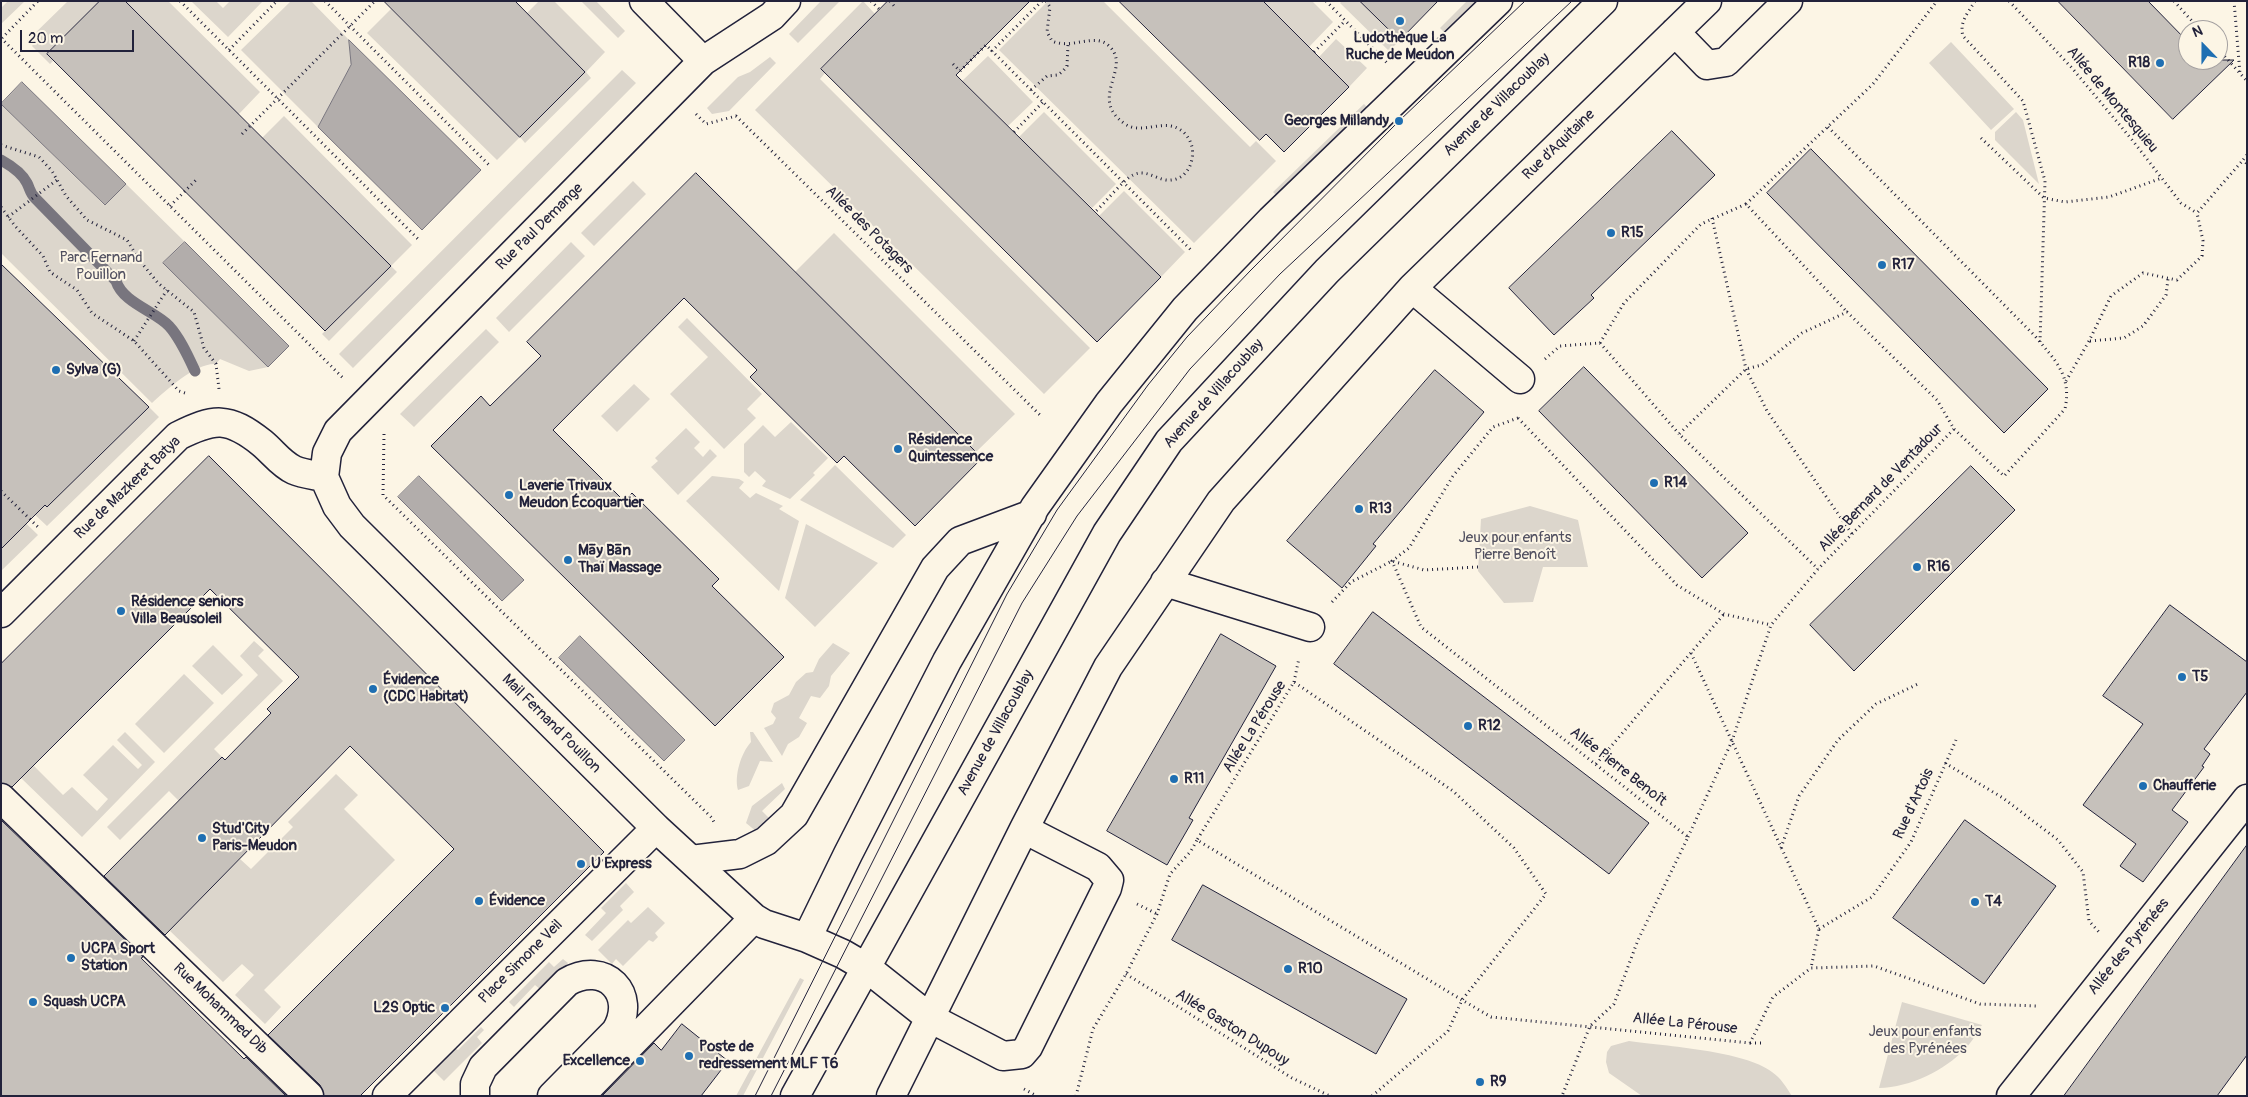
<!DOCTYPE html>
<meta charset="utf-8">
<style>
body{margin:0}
#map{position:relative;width:2248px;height:1097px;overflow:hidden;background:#fcf5e5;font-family:Pangolin,sans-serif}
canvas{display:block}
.frame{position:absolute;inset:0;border:2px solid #22223b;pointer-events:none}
.north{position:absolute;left:2178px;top:20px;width:50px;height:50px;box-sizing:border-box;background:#fcf5e5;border:1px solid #a5a1a1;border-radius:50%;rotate:338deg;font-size:14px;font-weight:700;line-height:20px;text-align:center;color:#22223b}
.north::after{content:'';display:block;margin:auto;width:18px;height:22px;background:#1f6fb2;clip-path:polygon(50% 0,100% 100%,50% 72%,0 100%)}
.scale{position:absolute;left:20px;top:30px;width:114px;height:22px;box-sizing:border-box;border:2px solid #22223b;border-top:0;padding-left:6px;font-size:15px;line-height:18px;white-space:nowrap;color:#22223b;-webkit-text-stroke:4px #fcf5e5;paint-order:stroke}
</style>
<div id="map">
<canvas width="2248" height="1097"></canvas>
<div class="frame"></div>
<div class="north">N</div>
<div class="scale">20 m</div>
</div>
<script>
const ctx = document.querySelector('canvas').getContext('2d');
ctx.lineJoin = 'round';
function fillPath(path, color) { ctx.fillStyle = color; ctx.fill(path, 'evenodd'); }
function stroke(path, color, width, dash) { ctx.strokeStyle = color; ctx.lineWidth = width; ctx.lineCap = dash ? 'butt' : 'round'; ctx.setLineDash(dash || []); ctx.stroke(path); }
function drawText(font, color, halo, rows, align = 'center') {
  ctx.font = font + ' Pangolin,sans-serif'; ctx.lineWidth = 4; ctx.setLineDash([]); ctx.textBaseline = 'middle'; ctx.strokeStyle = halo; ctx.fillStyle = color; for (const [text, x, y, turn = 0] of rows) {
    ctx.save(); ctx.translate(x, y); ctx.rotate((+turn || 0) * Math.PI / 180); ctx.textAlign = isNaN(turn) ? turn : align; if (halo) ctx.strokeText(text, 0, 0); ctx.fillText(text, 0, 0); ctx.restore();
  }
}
fillPath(new Path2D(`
 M8,1H25L1,24V8Z
 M68,1H100L47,54L53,61L50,64L27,41Z
 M125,1H168L260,92L238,115Z
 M191,1H216L223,8L230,1H263L228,37Z
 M291,1H311L349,40L351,65L318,127L241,50Z
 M539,1H554L605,52L586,72L591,78L525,143L520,137L497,160L367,33L391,9L520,137L585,72L527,13Z
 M581,1H596L625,31L618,38Z
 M821,1H840L798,43L789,34Z
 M863,1L875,14L821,68L825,73L820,79L1090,348L1044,394L755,110Z
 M1048,1H1103L1250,147L1256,141L1276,161L1194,243L999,50Z
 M1263,1H1312L1333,22L1309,47Z
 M1342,1H1360L1400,40L1389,51L1340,3Z
 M1467,1H1479L1446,34L1440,28Z
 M1336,39L1367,68L1349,87L1319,57Z
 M1951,42L2014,109L1991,130L1929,63Z
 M988,56L1033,102L1008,126L962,81Z
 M770,57L776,63L729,111L712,114L707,108L738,77L750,72Z
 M622,70L636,83L353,368L339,354Z
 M1,104L104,205L126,184L185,242L163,263L268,367L249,371L220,359L216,364C197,362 166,390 152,403L1,253Z
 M1364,104L1370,110L1279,198L1273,192Z
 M1044,112L1116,184L1092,208L1019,137Z
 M2016,112L2023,120L2039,184L1995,140V132Z
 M284,116L412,245L391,266L397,272L329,341L322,334L391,266L262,138Z
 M633,181L646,194L594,246L581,233Z
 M1124,191L1185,252L1161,277L1099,216Z
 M834,233L1015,414L976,452L795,272Z
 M571,242L585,256L509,332L496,318Z
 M687,318L762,394L747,409L756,418L724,449L670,394L708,357L678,327Z
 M486,329L499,342L414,427L400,414Z
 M634,384L650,399L617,432L601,416Z
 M149,407L159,417L47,526L1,483V462Z
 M791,422L828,458L813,473L815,475L790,499L762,486L766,481L755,471L749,477L744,472V444L763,425L775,437Z
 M686,428L700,442L694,448L703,457L710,449L717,456L678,495L651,467L658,461L655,458Z
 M835,465L906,535L893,548L800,500Z
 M712,476L739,479L744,482L739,488L750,498L756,493L783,506L779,509L799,521L779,591L686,501Z
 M1,499L38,535L1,571Z
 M1530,506L1578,520L1588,567H1543L1533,602L1504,603L1478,571L1481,519Z
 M806,524L878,563L815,627L785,598Z
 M254,641L264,650L258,656L283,681L214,749L222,757L179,801L169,791L120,840L107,827L258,675L240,656Z
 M833,643L850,653L831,676L829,686L820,698L811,696L799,718L807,723L799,737L788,744L782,756L764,728L773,724L776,718L771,712L774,703L789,695L796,682L806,673L813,672L819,659Z
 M213,645L243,675L222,695L192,666Z
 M184,674L214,703L164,753L135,724Z
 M125,732L155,762L82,837L21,778L34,766L63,795L72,787L97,811L108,799L83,775L113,745L138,769L142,765L117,740Z
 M750,732H753L773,762L760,761L749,786L738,790C734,776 741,753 751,742Z
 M336,774L358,795L344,809L395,860L264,990L281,1007L265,1024L235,995L254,975L242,964L223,982L169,930L240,859L251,869L293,827L288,822Z
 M782,783L785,789L762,811L771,820L757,832L746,823L752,806Z
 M626,883L634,892L620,906L623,910L592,941L585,935L606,913L601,908Z
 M648,907L665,923L655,933L658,937L653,942L649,940L623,966L616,959L612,964L598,950L628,920L631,923Z
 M563,959L568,963L541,990L535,985L514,1007L509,1002L549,962L554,967Z
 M800,978L804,980L743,1096H736Z
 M1902,1002L1982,1025C1977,1032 1972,1042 1966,1048C1944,1071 1911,1087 1879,1088Z
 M481,1027L484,1030L477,1037L482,1043L444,1081L433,1070L454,1048L458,1050Z
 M1629,1041C1665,1046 1745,1051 1772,1072C1781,1078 1786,1087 1792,1096H1642L1609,1073L1606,1062L1607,1052L1611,1046Z`), '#dcd6cc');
const water = new Path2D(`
 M349,40L481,170L422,230L318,127L351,65Z
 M22,82L126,184L105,205L1,104Z
 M185,242L289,346L268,367L163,263Z
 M419,476L524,580L502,601L398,497Z
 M580,636L685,740L664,761L559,658Z`);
fillPath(water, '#b2adab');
stroke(water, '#78757e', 1);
stroke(new Path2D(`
 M1,160C10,165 22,173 27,183C30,189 30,193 35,198L116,281C123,303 155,311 169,326C180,338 188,356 195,371`), '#78757e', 11);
const building = new Path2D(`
 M100,1H125L391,266L325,331L47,54Z
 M384,1H515L585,72L520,137Z
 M888,1H1030L956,75L1161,277L1097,342L821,69Z
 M1119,1H1263L1349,87L1284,152L1266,134L1260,140Z
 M1360,1H1438L1400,40Z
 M2058,1H2148L2188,42V60H2234L2173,119Z
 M1672,131L1715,175L1591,295L1594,298L1554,335L1509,288Z
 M1811,149L2048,389L2004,433L1767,193Z
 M696,173L982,458L915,526L844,456L837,463L750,377L757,370L684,298L553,430L624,501L632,493L719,579L712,586L784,657L715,726L431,446L481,396L490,406L541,356L527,342Z
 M1,264L149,407L47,507L45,505L1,549Z
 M1584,367L1748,533L1702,578L1539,411Z
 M1435,370L1484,412L1373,544L1376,546L1342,588L1287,541Z
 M209,456L604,852L360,1096H324L320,1085L268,1035L454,849L350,746L165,935L104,876L222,757L225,760L271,713L267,709L299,677L210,589L12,787L1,783V664Z
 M1971,466L2015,510L1854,671L1810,625Z
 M2170,605L2247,662V692L2204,749L2210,754L2202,766L2204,767L2172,810L2188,822L2143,882L2120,866L2136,844L2083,805L2143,724L2103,696Z
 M1373,612L1649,823L1609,874L1334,664Z
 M1221,634L1276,666L1189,818L1193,820L1167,865L1107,831Z
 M1,820L143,957L141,958L244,1059L246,1057L286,1096H1Z
 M1965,820L2056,886L1984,984L1893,918Z
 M2247,845V1055L2217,1096H2064Z
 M1203,885L1407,999L1376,1054L1172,940Z
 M682,1024L728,1061L701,1096H602L654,1043L661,1050Z`);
fillPath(building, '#c6c1bb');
stroke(building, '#22223b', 1);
const minor = new Path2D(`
 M644,1L703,61
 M1675,32L1707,65L1726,62L1788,1
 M1412,288L1707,1
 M324,477L337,506L352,526L656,828L754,918L764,924L807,938L843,954L867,968L930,1018L1003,1056L1022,1054L1028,1047L1107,888L1109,880L1098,867L1024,829L891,1096
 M324,477L327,453L338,431L703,61L772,16L786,1
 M1165,582L1310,627
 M1,613L178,436C214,418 228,416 262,443C273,452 281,464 294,470C303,474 315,475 324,477
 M1,798L309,1096
 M1024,829L1108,667L1221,501L1412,288L1520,379
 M691,860L740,854L766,841L794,815L935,568L960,541L1032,514
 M807,938L848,854L947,661L1035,507L1109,403L1185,309L1271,220L1498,1
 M387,1096L656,828
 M475,1096V1084L483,1067L567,982C605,960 638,994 616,1031L552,1096
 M580,1096L754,918
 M795,1096L1107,533L1169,441L1327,271L1603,1
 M2011,1096L2247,799`);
stroke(minor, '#22223b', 31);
stroke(new Path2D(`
 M180,1L418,239
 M325,1L490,166
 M871,1L879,9
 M890,1L895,7
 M1042,1L992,51L1193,252
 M1046,1L1050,7L1047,32L1052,41C1072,50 1095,32 1109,46C1133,68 1087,98 1125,124C1141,135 1163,119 1179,129C1186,133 1190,139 1192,147C1195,164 1185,182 1166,180C1154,178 1145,169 1133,175C1123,180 1105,203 1095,212
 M1326,1L1387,63
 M1975,1C1968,13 1959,22 1963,36L2023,101L2045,181L2040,342
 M2009,1L2072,68L2133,141L2181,203L2197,213
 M2174,1L2200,30
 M2234,1L2240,74
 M1,38L343,378
 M2,38L38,1
 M2218,49L2247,81
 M229,50L277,1
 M1314,52L1345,21
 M953,64L960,71L986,45L992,51
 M1031,90L1047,76L1058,75L1063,71L1067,66L1068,45
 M696,114L706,124L736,116L1040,415
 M1828,127L2034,335C2055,360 2072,375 2065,409L2004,476L1954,429
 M1014,132L1043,102
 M242,134L375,1
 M1981,138L2044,198L2065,202L2109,197L2162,178
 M1,145L39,157L52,171L66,196L87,220L127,240L140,261L158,283L194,312L204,348L216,364L219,389
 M2247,155L2243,160L2247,164
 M1746,204L1873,84L1937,1
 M170,206L198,178
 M1,207L15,226L43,256L50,272L77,290L92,313L134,341L179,391L188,394
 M8,217L57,180
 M1712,218L1746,369L1767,411L1852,534
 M134,341L167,290
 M2090,341L2124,338L2143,326L2166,295L2168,279
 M1600,343L1624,303L1701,224L1746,204L1847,312
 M1600,343L1679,434
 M1545,359L1560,346L1600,343
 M2066,381L2089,341L2111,296L2143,273L2177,280L2202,256L2203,241L2197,213L2243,160
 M1518,418L1493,427L1453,476L1409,548L1392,561L1421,627L1688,837L1638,940L1614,1004L1590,1026L1562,1096
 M1518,418L1677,585L1724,614L1771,625
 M384,434L383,495L712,818L715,824
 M1,491L38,527
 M1332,602L1351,582L1392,561L1424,570L1478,567
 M1691,653L1819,929L1811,968
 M1294,682L1299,658
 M1945,763L2003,798L2058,840L2083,872L2089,921L2099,932
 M1596,764L1724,614
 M1688,837L1732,741L1771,625L1818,569L1954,429L1937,400L1847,312L1802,333L1762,365L1746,369L1679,434L1818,569
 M1781,848L1799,796L1838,740L1876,704L1920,683
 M1137,904L1157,914
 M1819,929L1872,897L1911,842L1956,740
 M1126,974L1292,1078L1330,1096
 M1750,1043H1761
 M1024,1089L1037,1096
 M1076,1096L1093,1029L1126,974L1157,914L1170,874L1191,851L1197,840
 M1372,1096L1448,1031L1462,1000L1546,894L1514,848L1453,791L1294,682L1197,840L1462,1000L1491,1017L1750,1043L1773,997L1811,968L1874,966L1980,1004L2038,1006`), '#22223b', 3, [1, 4]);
stroke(minor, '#fcf5e5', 28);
stroke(new Path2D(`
 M755,1096L1007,594L1057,510L1148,385L1187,337L1250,271L1399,121L1525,1
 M771,1096L1022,603L1077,516L1190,369L1280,274L1572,1`), '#22223b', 1);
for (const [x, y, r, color] of [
 [1400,21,5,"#1f6fb2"],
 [2160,63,5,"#1f6fb2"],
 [1399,121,5,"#1f6fb2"],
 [1611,233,5,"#1f6fb2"],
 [1882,265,5,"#1f6fb2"],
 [56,370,5,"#1f6fb2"],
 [898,449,5,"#1f6fb2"],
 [1654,483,5,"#1f6fb2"],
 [509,495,5,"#1f6fb2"],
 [1359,509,5,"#1f6fb2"],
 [568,560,5,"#1f6fb2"],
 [1917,567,5,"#1f6fb2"],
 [121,611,5,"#1f6fb2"],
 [2182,677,5,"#1f6fb2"],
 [373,689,5,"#1f6fb2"],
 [1468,726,5,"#1f6fb2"],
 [1174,779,5,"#1f6fb2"],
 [2143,786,5,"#1f6fb2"],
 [202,838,5,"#1f6fb2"],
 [581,864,5,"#1f6fb2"],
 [479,901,5,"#1f6fb2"],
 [1975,902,5,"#1f6fb2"],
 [71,958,5,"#1f6fb2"],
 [1288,969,5,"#1f6fb2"],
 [33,1002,5,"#1f6fb2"],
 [445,1008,5,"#1f6fb2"],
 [689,1056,5,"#1f6fb2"],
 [640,1061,5,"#1f6fb2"],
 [1480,1082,5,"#1f6fb2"]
]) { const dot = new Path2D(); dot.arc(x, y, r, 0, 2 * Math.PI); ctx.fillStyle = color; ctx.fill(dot); stroke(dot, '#fcf5e5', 2); }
drawText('bold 15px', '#22223b', '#fcf5e5', [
 ["Ludothèque La",1400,38,"center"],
 ["Ruche de Meudon",1400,55,"center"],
 ["R18",2150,63,"right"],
 ["Georges Millandy",1389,121,"right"],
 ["R15",1621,233],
 ["R17",1892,265],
 ["Sylva (G)",66,370],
 ["Résidence",908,440],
 ["Quintessence",908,457],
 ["R14",1664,483],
 ["Laverie Trivaux",519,486],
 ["Meudon Écoquartier",519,503],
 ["R13",1369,509],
 ["Māy Bān",578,551],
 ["Thaï Massage",578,568],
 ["R16",1927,567],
 ["Résidence seniors",131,602],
 ["Villa Beausoleil",131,619],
 ["T5",2192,677],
 ["Évidence",383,680],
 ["(CDC Habitat)",383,697],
 ["R12",1478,726],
 ["R11",1184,779],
 ["Chaufferie",2153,786],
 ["Stud'City",212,829],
 ["Paris-Meudon",212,846],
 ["U Express",591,864],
 ["Évidence",489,901],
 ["T4",1985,902],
 ["UCPA Sport",81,949],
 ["Station",81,966],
 ["R10",1298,969],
 ["Squash UCPA",43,1002],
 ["L2S Optic",435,1008,"right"],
 ["Poste de",699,1047],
 ["redressement MLF T6",699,1064],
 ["Excellence",630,1061,"right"],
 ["R9",1490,1082]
], 'left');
drawText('15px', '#22223b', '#fcf5e5', [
 ["Allée de Montesquieu",2112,100,50],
 ["Avenue de Villacoublay",1497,105,-44],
 ["Rue d’Aquitaine",1559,145,-44],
 ["Rue Paul Demange",540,227,-45],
 ["Allée des Potagers",869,230,45],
 ["Avenue de Villacoublay",1214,394,-48],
 ["Rue de Mazkeret Batya",128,488,-44],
 ["Allée Bernard de Ventadour",1881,488,-46],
 ["Mail Fernand Pouillon",551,724,45],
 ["Allée La Pérouse",1255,727,-58],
 ["Avenue de Villacoublay",996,733,-61],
 ["Allée Pierre Benoît",1618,767,38],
 ["Rue d'Artois",1914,804,-65],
 ["Allée des Pyrénées",2129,947,-51],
 ["Place Simone Veil",521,962,-45],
 ["Rue Mohammed Dib",220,1009,44],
 ["Allée La Pérouse",1685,1024,6],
 ["Allée Gaston Dupouy",1232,1028,32]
]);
drawText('15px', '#504f5f', '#fcf5e5', [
 ["Parc Fernand",101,258],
 ["Pouillon",101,275],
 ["Jeux pour enfants",1515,538],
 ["Pierre Benoît",1515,555],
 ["Jeux pour enfants",1925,1032],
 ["des Pyrénées",1925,1049]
]);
</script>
